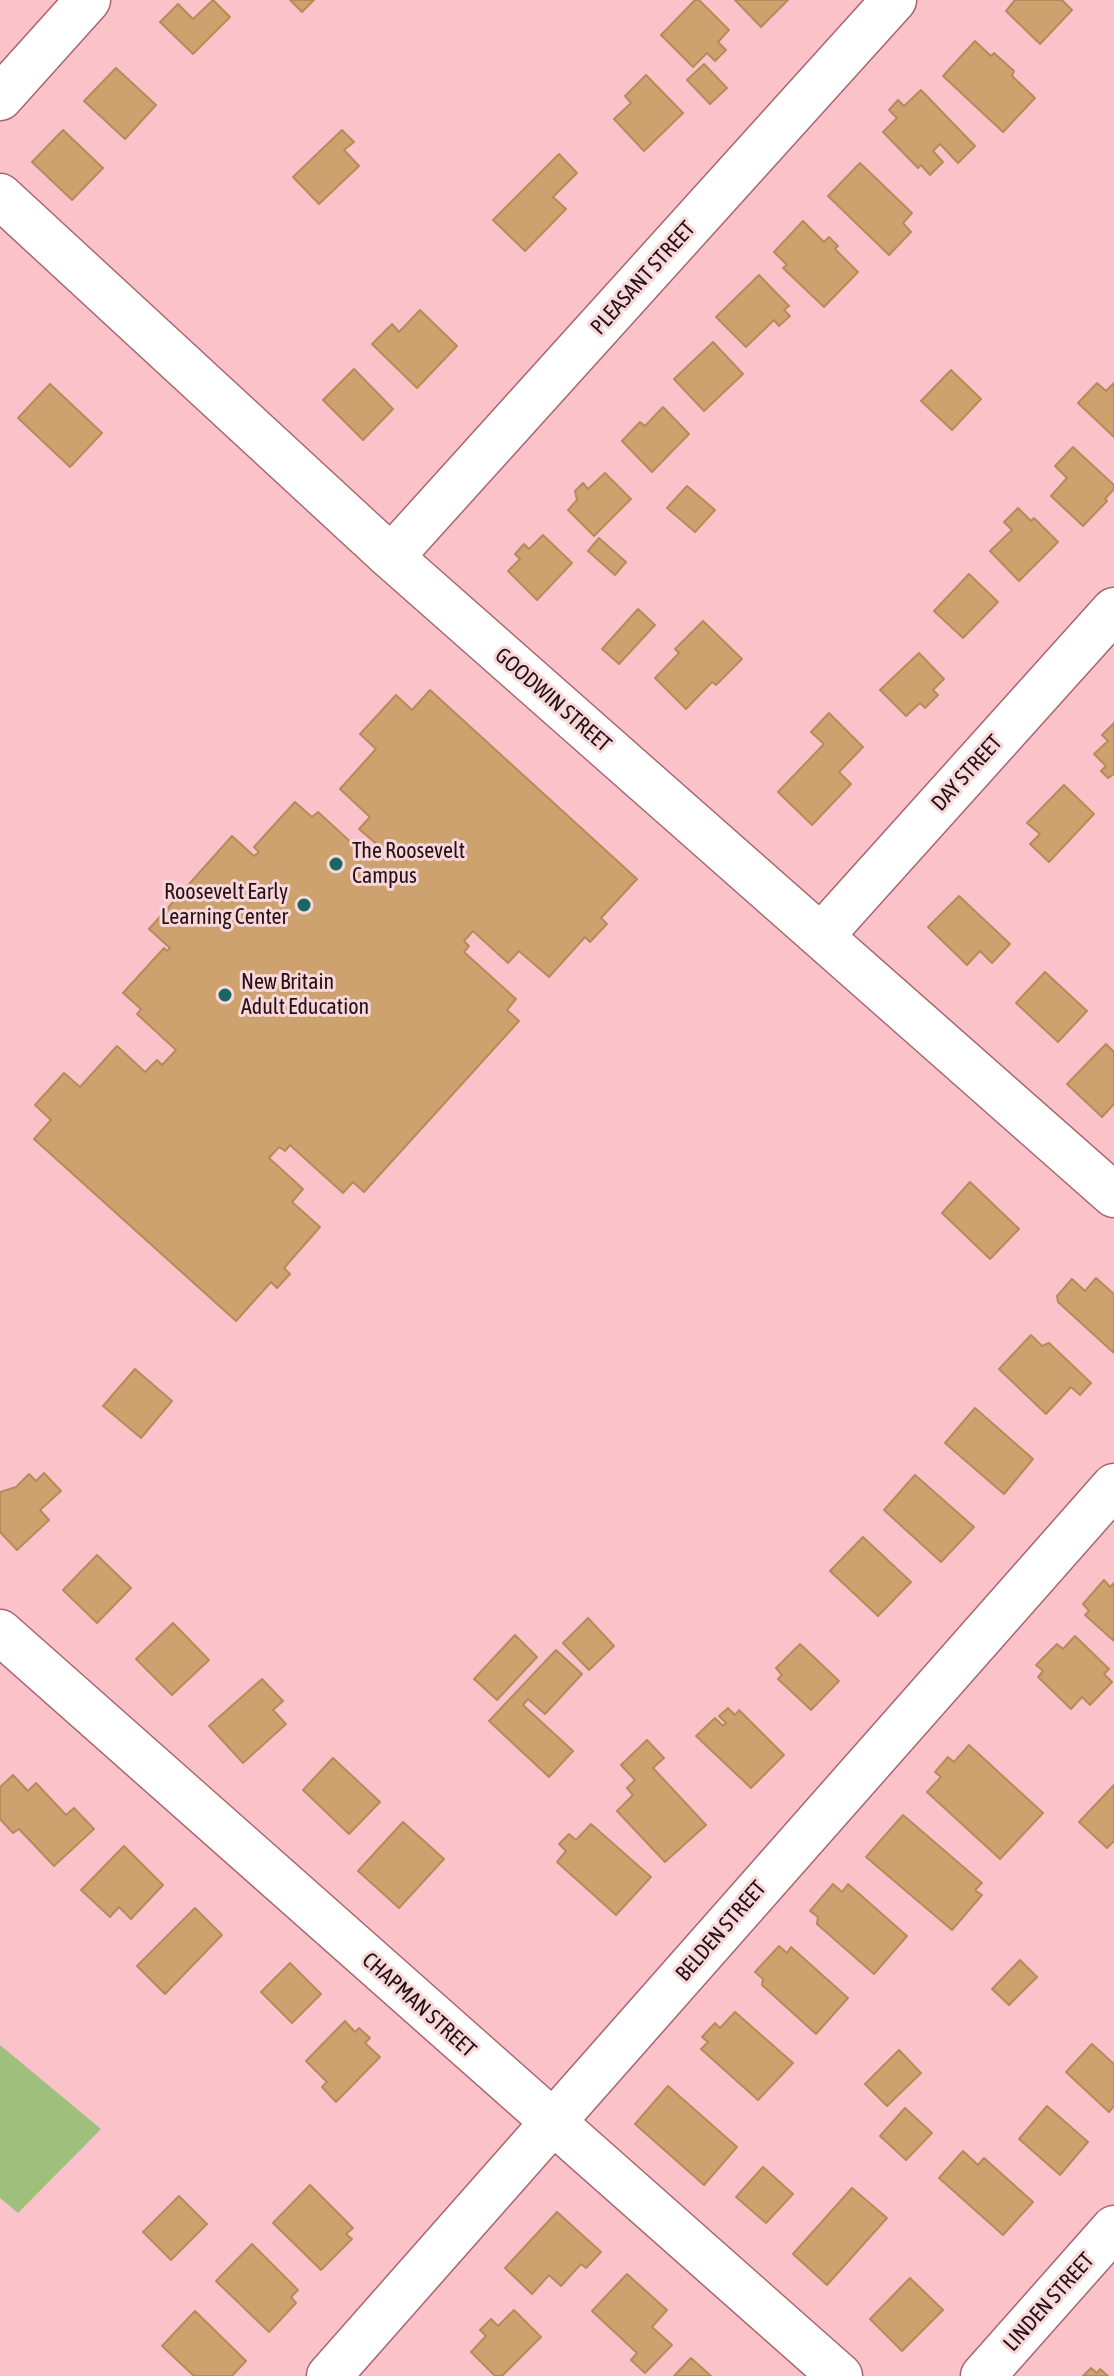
<!DOCTYPE html>
<style>
body{margin:0}
canvas{display:block;background:#fcc2ca}
</style>
<canvas width="1114" height="2376"></canvas>
<script>
const ctx = document.querySelector('canvas').getContext('2d');
ctx.lineJoin = 'round';
function fillPath(path, color) { ctx.fillStyle = color; ctx.fill(path, 'evenodd'); }
function stroke(path, color, width, dash) { ctx.strokeStyle = color; ctx.lineWidth = width; ctx.lineCap = dash ? 'butt' : 'round'; ctx.setLineDash(dash || []); ctx.stroke(path); }
function drawText(font, color, halo, rows, align = 'center') {
  ctx.font = font + ' "Asap Condensed",sans-serif'; ctx.lineWidth = 6; ctx.setLineDash([]); ctx.textBaseline = 'middle'; ctx.strokeStyle = halo; ctx.fillStyle = color; for (const [text, x, y, turn = 0] of rows) {
    ctx.save(); ctx.translate(x, y); ctx.rotate((+turn || 0) * Math.PI / 180); ctx.textAlign = isNaN(turn) ? turn : align; if (halo) ctx.strokeText(text, 0, 0); ctx.fillText(text, 0, 0); ctx.restore();
  }
}
fillPath(new Path2D(`
 M0,2045L101,2129L18,2213L0,2198Z`), '#9fbf7c');
const building = new Path2D(`
 M213,0L230,17L193,54L160,22L178,4L193,19Z
 M290,0H314L302,12Z
 M695,0H699L729,30L718,42L726,50L715,61L707,53L693,67L661,35Z
 M735,0H788L761,27Z
 M1015,0H1062L1072,10L1040,44L1006,11Z
 M975,41L991,56L994,53L1014,71L1012,76L1035,98L1003,132L943,76Z
 M704,64L727,88L710,104L687,80Z
 M116,68L156,105L125,139L84,101Z
 M646,75L683,113L644,151L614,119L631,103L625,96Z
 M921,90L975,146L958,163L940,144L933,151L943,162L930,175L921,165L918,168L883,132L897,118L889,110L898,100L904,106Z
 M63,130L103,168L72,200L32,162Z
 M342,130L354,142L344,150L359,166L319,204L293,177Z
 M559,154L577,173L553,197L566,209L525,251L493,220Z
 M860,163L912,213L903,223L911,232L889,255L828,196Z
 M803,221L824,242L829,237L838,246L835,249L858,272L824,307L783,268L787,265L774,252Z
 M759,275L789,306L784,310L790,316L779,326L774,320L746,347L716,317Z
 M420,310L457,346L417,388L372,344L392,324L399,332Z
 M713,342L743,374L704,411L674,379Z
 M354,369L393,409L363,440L323,400Z
 M951,370L981,399L952,430L921,401Z
 M1097,383L1106,391L1114,383V437L1078,403Z
 M50,384L102,433L70,467L18,418Z
 M663,407L689,434L652,472L622,441L640,422L645,426Z
 M1073,447L1114,485V489L1105,499L1107,501L1083,526L1051,496L1067,478L1055,466Z
 M605,473L631,499L594,536L568,510L577,500L575,491L583,483L588,489Z
 M687,486L715,510L695,532L667,508Z
 M1018,508L1031,521L1034,518L1058,542L1019,581L990,551L1012,530L1004,522Z
 M543,535L572,563L537,600L508,571L520,559L515,554L524,544L529,549Z
 M599,538L626,562L615,575L588,551Z
 M969,574L998,602L963,638L934,611Z
 M638,609L655,625L619,664L602,649Z
 M703,621L742,659L716,685L712,682L686,709L655,678L679,653L675,649Z
 M919,653L944,679L933,690L938,695L925,708L920,703L906,716L880,690Z
 M430,690L637,879L601,918L607,924L590,942L585,937L549,977L519,951L508,963L473,931L464,941L469,946L464,952L516,999L507,1010L519,1021L364,1192L353,1182L343,1193L290,1145L285,1151L279,1147L269,1158L303,1189L292,1202L320,1227L284,1268L290,1274L277,1288L271,1282L236,1321L34,1139L51,1120L35,1105L64,1073L80,1087L117,1046L145,1072L157,1060L162,1065L176,1050L137,1014L141,1009L123,993L164,948L167,951L170,948L149,929L232,836L254,856L259,852L254,847L295,802L312,817L318,812L368,858L379,846L359,829L370,817L340,789L376,749L360,734L396,695L412,710Z
 M829,713L863,747L839,772L851,784L812,825L778,792L824,744L811,732Z
 M1114,723V774L1108,778L1101,771L1106,766L1094,754L1108,741L1102,735Z
 M1064,785L1094,814L1049,862L1030,844L1040,834L1027,823Z
 M959,896L1010,944L992,963L980,951L967,965L928,927Z
 M1045,972L1087,1011L1058,1042L1016,1003Z
 M1106,1044L1114,1052V1104L1102,1117L1067,1084Z
 M970,1182L1019,1229L990,1259L942,1213Z
 M1096,1278L1114,1294V1353L1058,1302L1057,1296L1072,1279L1085,1291Z
 M1031,1335L1042,1346L1049,1343L1091,1383L1080,1395L1071,1387L1046,1414L999,1369Z
 M135,1369L172,1401L141,1438L103,1406Z
 M975,1408L1033,1459L1004,1494L945,1443Z
 M44,1473L61,1491L40,1510L49,1520L17,1550L0,1532V1492L16,1487L29,1474L36,1481Z
 M915,1475L974,1527L941,1562L884,1510Z
 M863,1537L911,1582L878,1616L830,1571Z
 M97,1555L131,1588L97,1623L63,1590Z
 M1104,1580L1110,1587L1114,1583V1641L1085,1615L1089,1611L1083,1604Z
 M588,1618L614,1646L589,1670L563,1643Z
 M173,1623L209,1660L172,1695L136,1659Z
 M515,1635L537,1657L497,1700L474,1679Z
 M1075,1636L1109,1669L1104,1674L1112,1682L1090,1705L1082,1697L1071,1709L1038,1677L1043,1671L1036,1665L1057,1644L1063,1649Z
 M800,1644L839,1681L811,1710L778,1679L782,1675L776,1668Z
 M556,1650L582,1674L545,1714L528,1699L523,1705L573,1751L549,1777L489,1721Z
 M262,1679L283,1701L273,1710L286,1724L243,1763L209,1726Z
 M728,1708L735,1715L739,1710L784,1755L751,1788L696,1736L715,1718L723,1726L726,1723L719,1716Z
 M647,1740L664,1758L653,1768L706,1825L665,1862L617,1811L633,1795L627,1788L635,1780L621,1765Z
 M969,1745L1043,1813L1000,1859L927,1792L941,1777L935,1772L948,1757L954,1762Z
 M333,1758L380,1802L349,1834L303,1790Z
 M13,1775L28,1791L36,1783L66,1815L74,1808L94,1829L54,1866L19,1829L13,1833L0,1819V1787Z
 M1114,1785V1841L1107,1848L1079,1822Z
 M903,1815L982,1883L975,1890L982,1895L952,1930L866,1857Z
 M403,1822L444,1859L399,1908L358,1871Z
 M591,1824L651,1877L616,1915L557,1862L566,1851L559,1844L569,1834L576,1840Z
 M124,1846L163,1885L131,1919L119,1907L110,1917L81,1890Z
 M833,1884L842,1892L848,1884L907,1936L874,1974L817,1924L818,1917L810,1911Z
 M195,1908L222,1935L165,1994L137,1966Z
 M779,1946L787,1953L791,1947L848,1998L816,2034L762,1985L763,1979L755,1972Z
 M1020,1960L1037,1977L1009,2005L992,1989Z
 M290,1963L321,1994L292,2023L261,1992Z
 M735,2012L793,2063L758,2100L701,2049L708,2042L702,2037L715,2023L720,2028Z
 M345,2021L355,2032L359,2028L370,2038L365,2043L380,2057L336,2102L322,2087L327,2082L306,2061Z
 M1092,2044L1114,2064V2106L1109,2112L1066,2072Z
 M899,2050L921,2073L887,2106L865,2084Z
 M668,2086L737,2147L704,2185L635,2124Z
 M1047,2106L1088,2142L1060,2175L1019,2139Z
 M905,2108L932,2133L906,2160L880,2136Z
 M963,2151L978,2165L984,2158L1033,2202L1003,2235L939,2178Z
 M763,2167L793,2194L766,2223L736,2197Z
 M310,2185L353,2228L346,2234L352,2239L321,2270L273,2223Z
 M852,2188L887,2218L827,2285L793,2254Z
 M179,2196L207,2224L171,2260L143,2232Z
 M557,2212L601,2252L586,2268L581,2264L561,2286L549,2275L532,2294L505,2268Z
 M252,2244L298,2290L291,2297L296,2303L269,2332L216,2281Z
 M627,2274L667,2310L652,2327L672,2345L645,2373L631,2360L637,2353L592,2311Z
 M910,2278L943,2310L902,2351L870,2319Z
 M514,2310L541,2337L502,2376H495L471,2352L486,2336L480,2330L491,2319L498,2326Z
 M195,2311L246,2361L232,2376H194L162,2346Z
 M691,2358L711,2376H674Z
 M1091,2368L1097,2373L1100,2369L1108,2376H1083Z`);
fillPath(building, '#cea26f');
stroke(building, '#b68b59', 2);
const minor = new Path2D(`
 M0,98L88,0
 M0,196L391,557L1114,1195
 M391,557L894,0
 M821,936L1114,610
 M0,1632L840,2376
 M329,2376L1114,1486
 M983,2376L1114,2228`);
stroke(minor, '#a6656f', 47);
stroke(minor, '#fff', 44);
for (const [x, y, r, color] of [
 [336,864,8,"#1a6662"],
 [304,905,8,"#1a6662"],
 [225,995,8,"#1a6662"]
]) { const dot = new Path2D(); dot.arc(x, y, r, 0, 2 * Math.PI); ctx.fillStyle = color; ctx.fill(dot); stroke(dot, '#f6d8db', 3); }
drawText('22px', '#280f14', '#f6d8db', [
 ["PLEASANT STREET",643,278,-48],
 ["GOODWIN STREET",553,700,41],
 ["DAY STREET",967,773,-48],
 ["BELDEN STREET",721,1931,-49],
 ["CHAPMAN STREET",419,2005,42],
 ["LINDEN STREET",1049,2302,-48]
]);
drawText('22px', '#280f14', '#f6d8db', [
 ["The Roosevelt",352,851],
 ["Campus",352,876],
 ["Roosevelt Early",288,892,"right"],
 ["Learning Center",288,917,"right"],
 ["New Britain",241,982],
 ["Adult Education",241,1007]
], 'left');
</script>
